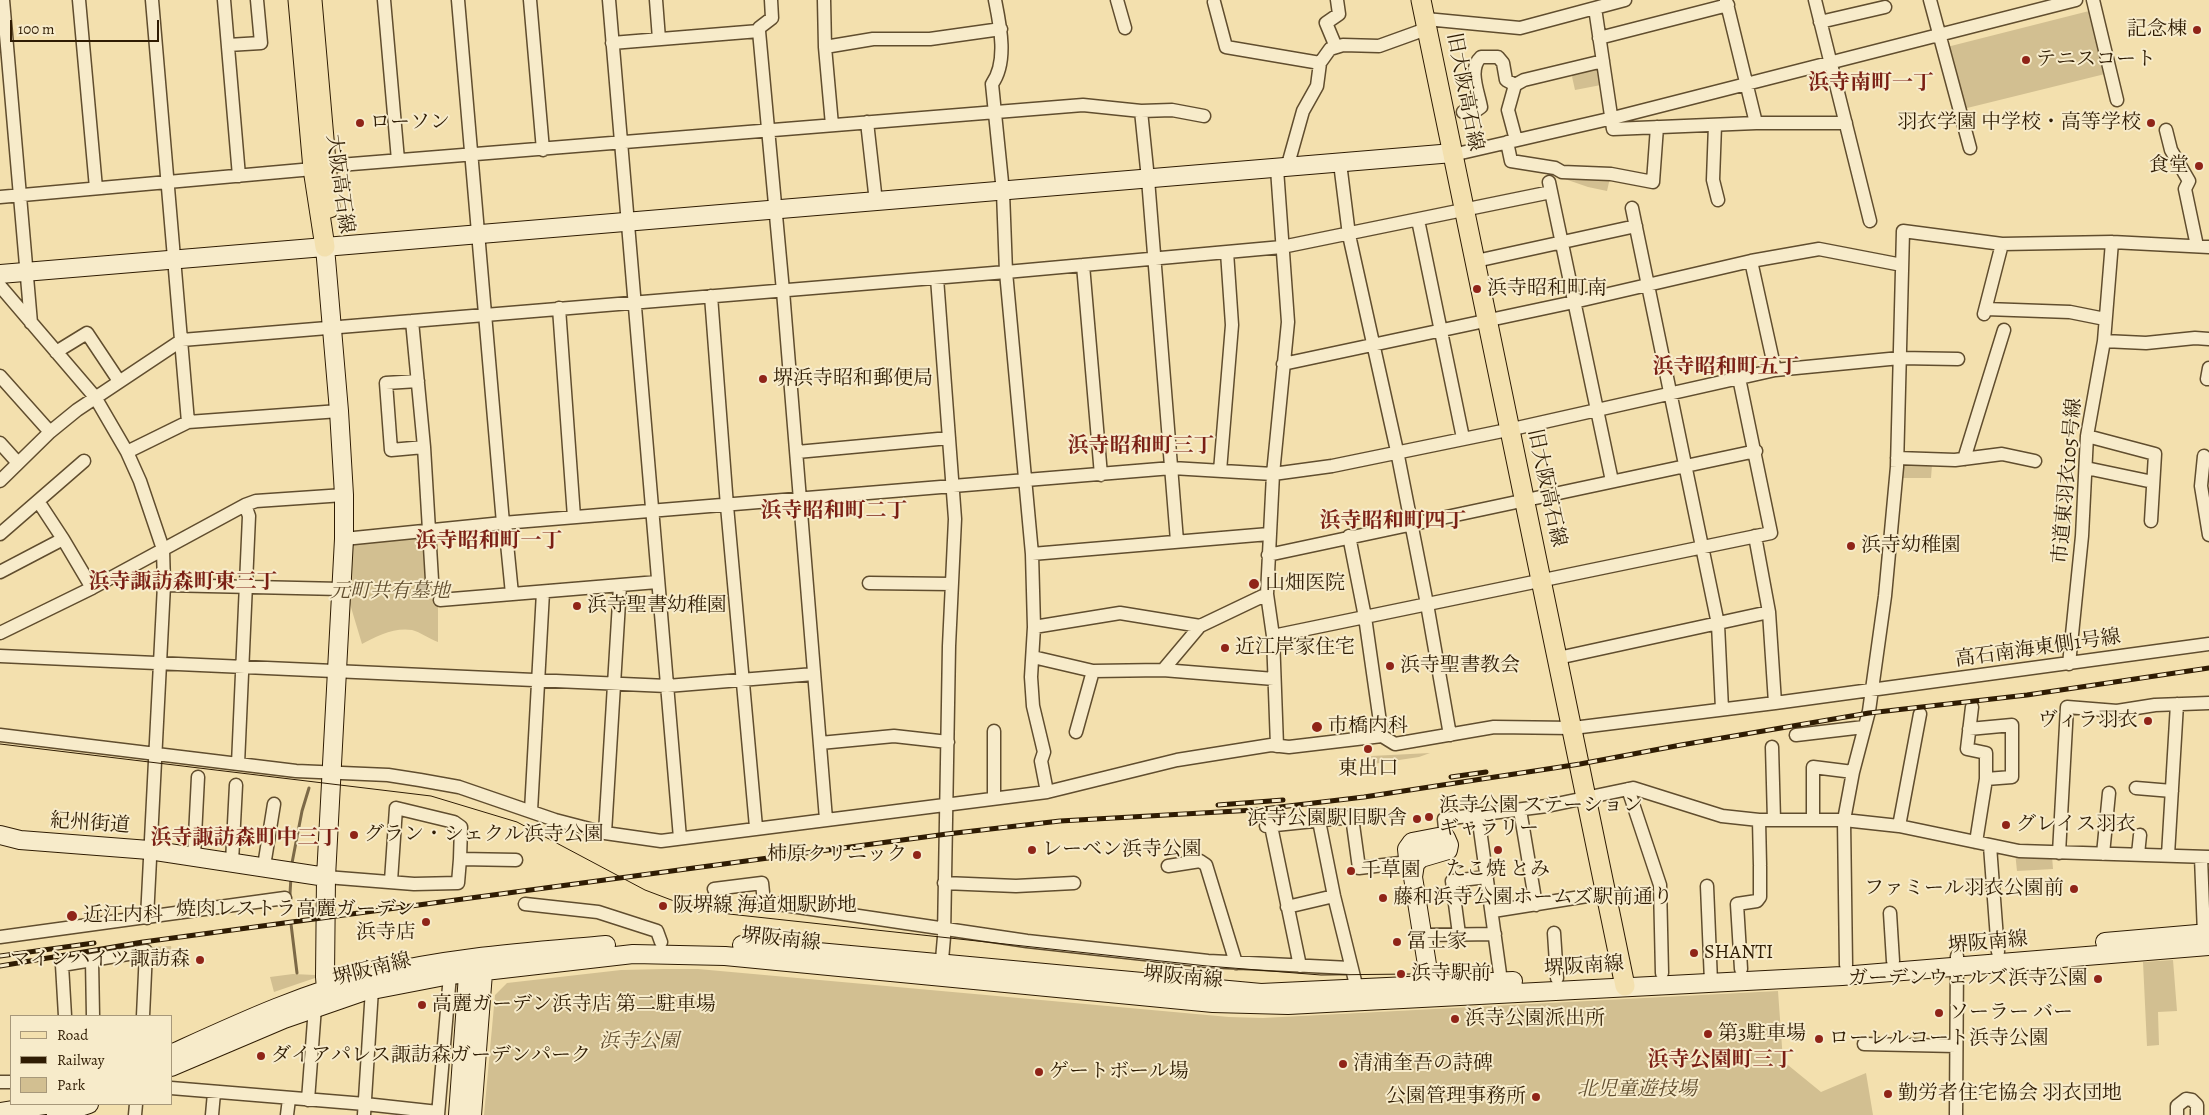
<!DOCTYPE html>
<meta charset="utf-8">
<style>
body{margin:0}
#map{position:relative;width:2209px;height:1115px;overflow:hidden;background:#f3e0ae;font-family:Alegreya,serif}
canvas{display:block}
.legend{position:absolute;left:10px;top:1015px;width:162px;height:90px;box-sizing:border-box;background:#f7ebca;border:1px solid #a7987a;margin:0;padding:6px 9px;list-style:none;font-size:15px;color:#2f1c03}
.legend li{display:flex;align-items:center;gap:10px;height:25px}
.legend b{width:25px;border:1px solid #a7987a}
.scale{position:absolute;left:10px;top:20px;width:149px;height:22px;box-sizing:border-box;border:2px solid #2f1c03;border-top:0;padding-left:6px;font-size:15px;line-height:18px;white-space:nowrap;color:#2f1c03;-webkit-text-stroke:4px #f7ebca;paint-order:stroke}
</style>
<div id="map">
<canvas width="2209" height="1115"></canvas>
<ul class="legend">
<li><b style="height:6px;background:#f3e0ae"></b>Road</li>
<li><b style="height:6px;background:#2f1c03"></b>Railway</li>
<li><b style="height:14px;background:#d2bf91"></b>Park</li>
</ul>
<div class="scale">100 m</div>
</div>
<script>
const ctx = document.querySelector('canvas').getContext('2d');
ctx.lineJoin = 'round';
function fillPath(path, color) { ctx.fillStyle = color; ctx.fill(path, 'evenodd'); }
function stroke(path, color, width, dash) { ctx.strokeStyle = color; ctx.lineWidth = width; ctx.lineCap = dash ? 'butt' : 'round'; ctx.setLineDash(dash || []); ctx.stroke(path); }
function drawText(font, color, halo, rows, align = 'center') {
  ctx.font = font + ' Alegreya,"Noto Serif JP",serif'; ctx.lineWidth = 4; ctx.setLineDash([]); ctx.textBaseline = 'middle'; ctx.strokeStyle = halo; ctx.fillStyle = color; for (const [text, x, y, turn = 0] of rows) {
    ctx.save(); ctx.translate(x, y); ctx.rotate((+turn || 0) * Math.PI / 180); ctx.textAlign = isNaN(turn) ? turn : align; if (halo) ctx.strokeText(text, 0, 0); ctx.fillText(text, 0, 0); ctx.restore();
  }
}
fillPath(new Path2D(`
 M2093,10L2109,73L1959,110L1943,48Z
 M1593,66L1598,69L1601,85L1575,90L1571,72Z
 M1559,177L1610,178L1607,191L1588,187Z
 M1900,464L1932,465L1931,478H1900Z
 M421,535L424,538L438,604V642C430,639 420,632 412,630C395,627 376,636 362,644L350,604L353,545L357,541Z
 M1430,753L1419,757L1373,764L1371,756Z
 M2015,852L2052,856L2053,869L2017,871Z
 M171,946L173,960L151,961V947Z
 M2173,960L2177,1011L2158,1012L2159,1045L2147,1046L2143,962Z
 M664,969H698L1229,1017L1263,1018L1778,991L1783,1061L1821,1092L1866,1073L1873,1115H484L495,995L507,983L621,970Z
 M293,974L315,975V978L274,992L270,977Z`), '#d2bf91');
stroke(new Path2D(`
 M292,863L302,811L309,788
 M290,894L291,876
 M291,924L297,973`), '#7c6947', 3);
const street = new Path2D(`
 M3,0L31,323
 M79,0L96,188
 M152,0L188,422
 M224,0L239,176
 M384,0L398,160
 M458,0L503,523
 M530,0L543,150
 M609,0L680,838
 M656,0L659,39
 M771,0L772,18L759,28V31L783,291L826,819
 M824,0L825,47L832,125
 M995,0C1000,25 1008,62 992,84L1003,192L1006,272L1032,554L1034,627L1031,677L1033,706L1044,752L1041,761L1047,792
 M1117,0L1125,28
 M1726,0L1756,123
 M1815,0L1870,221
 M1930,0L1970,148
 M2093,0L2117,100
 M1214,2L1226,47L1320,63
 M1595,8L1613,129L1756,123H1846
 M1426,19L1520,28L1625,0
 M1820,22L1885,7
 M1599,38L1728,5
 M612,43L759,31
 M228,45L261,43L257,0
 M825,47L873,39H930L1001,29
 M1336,47L1326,23L1339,14L1337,0
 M1141,111L1148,179L1177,541
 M1463,112H1474L1481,107C1478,91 1468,69 1481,57H1498L1503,63L1506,80L1515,85
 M867,122L876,202
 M1715,125L1713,180L1718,200
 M2166,130L2171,150L2189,181L2185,189L2197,246
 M1516,140L1508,110L1515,85L1524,80L1603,61
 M1507,142L1511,161L1555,168L1562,172L1611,174L1653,182L1657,127
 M1453,153H1461L1613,118L2076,0
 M1340,163L1349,235L1397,451L1427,604L1450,735
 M327,166L1083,105L1141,111L1172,110L1204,116
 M1287,168L1303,111L1317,86L1320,63L1330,49L1343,45L1379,46L1429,28
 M1277,169L1288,322L1273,474L1267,594L1273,636L1277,746
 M1549,182L1612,481
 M0,197L313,169
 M1632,208L1718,624L1722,709
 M1418,220L1463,438
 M1476,261L1636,226
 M1751,261L1775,370
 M1083,265L1101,475
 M937,278L955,519L949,646L944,937L941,971
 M0,286L95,397L127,452L140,481L163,549L164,585L147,918
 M711,296L727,506L756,827
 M559,308L574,517
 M1986,309L2070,312L2105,319
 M1984,314L2002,244
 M412,321L424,447L432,580
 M2104,341L2146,343L2195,338L2209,339
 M56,352L87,333L119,381
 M1283,364L1574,302L1751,261L1819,249L1902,265
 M2209,368L2207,379H2209
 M0,376L50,432
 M418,381L386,383L391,450L424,447
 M2087,436L2155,454L2151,521
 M0,443L18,463
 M127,452L188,422L339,411
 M797,452L949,438
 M2204,456L2201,486L2209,535
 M1897,458L1955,460L2002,454L2035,461
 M1964,459L2004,330
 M2086,468L2153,482
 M1220,471L1232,325L1227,252
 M0,481L50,432L77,410L182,340L1006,272L1282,247L1551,192
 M38,501L63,539
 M505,523L512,594
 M0,534L84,461
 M1349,536L1365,617L1382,736
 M1755,536L1769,612L1775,703
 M344,539L503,523L1172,468L1273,474L1332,466L1517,428L1775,370L1900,358L1958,359
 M1032,554L1269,534
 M1268,555L1756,451
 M0,572L63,539L92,588
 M869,583L952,584
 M164,585L341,589
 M440,600L657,582
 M1034,627L1120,613L1200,626
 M0,633L92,588L245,505L256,501L344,495
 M1273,636L1771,533L1739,378
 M0,656L667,686L814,674
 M1033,657L1093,671L1163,670L1200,626L1267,594
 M1558,658L1769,612
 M2069,664L2082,536L2087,436L2104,341L2112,242
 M1163,670L1274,679
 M1972,707L1967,749L1986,753V779L1976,842
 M1969,729L2012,725V777L1986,779
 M994,731V798
 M1076,732L1093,671
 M0,735L296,771L388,775L420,780L459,787L555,820L605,833L661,841L1047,792L1177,760L1271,745L1289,747L1382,736L1395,744L1494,727L1573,728L1775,703L2209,644
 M1796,735L1864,727
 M820,743L894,736L948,742
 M1772,747L1774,820
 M238,764L249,516L245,505
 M2136,788L2172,791
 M1628,789L1660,885L1662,973
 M1520,810L1536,905
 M531,811L543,592
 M1478,815L1501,981
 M1759,820L1760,865
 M1813,820V767L1853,772
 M1319,821L1334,896L1357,989
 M1266,826L1352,817L1359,868L1400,863L1412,875
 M1271,826L1300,966
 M1899,826L1920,714
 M605,833L620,586
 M1446,838L1444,819L1547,806L1633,788L1722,816L1759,820H1844L1899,826L2019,851L2209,857
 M1990,846L1998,952
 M2059,853L2067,707L2117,711L2155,705L2209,703
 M2103,854L2109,793
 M2138,854L2140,835
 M2168,855L2177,704
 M194,856L198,777
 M2201,857L2204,934
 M232,862L236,785
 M264,866L274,804
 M1168,866L1200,861L1206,865L1236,963
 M326,877L414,884L458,883L460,859L516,860
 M391,881L396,808L454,822L461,827L460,859
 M944,883L1016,886L1074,883
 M1707,886L1711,982
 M714,889L762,883L764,902L1027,941L1208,961L1350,968
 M525,904L598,912L657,931L661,942
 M1287,907L1334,896
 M1493,911L1606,893
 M1890,913L1893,961
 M1554,933L1557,978
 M1459,934L1452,881L1487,877
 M1423,935L1495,934
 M0,937L285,898
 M92,960L93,1016
 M1846,965L1844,820L1853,772L1869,711L1885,596L1897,467L1903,231L2002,244L2112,242L2209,247
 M1741,969L1737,904L1757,901L1760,897V866
 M65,1016L62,965L146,951L143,1016
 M1864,1044L1956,1046
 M0,1082H11
 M171,1088L365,1104L438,1112
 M308,1100L315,1007
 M135,1115L136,1104
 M212,1115L214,1093
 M287,1115L289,1099
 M364,1115L372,989
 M438,1115L450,975
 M1956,1115L1957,956
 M2177,1115V1106L2186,1099L2192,1100L2197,1105V1115`);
const secondary = new Path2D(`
 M325,247L339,411L344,495V539L326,877L325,977L327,1002
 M0,274L1453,153
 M0,835L20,840L149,850L326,877
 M1413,877L1415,864L1421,858L1448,850L1449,845L1446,838L1438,837L1412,842L1407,849L1409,868L1413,877L1432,996
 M2105,942L2209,933
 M742,945L1261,993L1513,981
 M171,1054C237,1024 303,993 373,976C449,957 529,952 606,945
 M171,1067L284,1019L362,992L450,975L633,954L725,956L1213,1003L1288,1005L1842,976L2209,946
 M0,1112L51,1104
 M56,1115L89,1104
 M458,1115L469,961
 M472,1115L484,960`);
const primary = new Path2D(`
 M298,0L313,169L325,247
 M312,0L330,208
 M1421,0L1625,986`);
stroke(street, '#604d2e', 15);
stroke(secondary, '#2f1c03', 20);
stroke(primary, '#2f1c03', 21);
stroke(street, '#f7ebca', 12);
stroke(secondary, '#f7ebca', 18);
stroke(primary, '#f3e0ae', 19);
stroke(new Path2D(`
 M0,744L431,796L517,822L645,890L674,901L729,914L1207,966L1321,975L1411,974`), '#2f1c03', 1);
const rail = new Path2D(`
 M1451,777L1486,772
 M1218,805L1283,800
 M0,956L94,943
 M0,966L143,942L947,834L1060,821L1255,810L1364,797L1580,764L1681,745L1869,713L2027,695L2209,668`);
stroke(rail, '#2f1c03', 5);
stroke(rail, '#f7ebca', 3, [9]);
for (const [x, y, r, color] of [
 [2197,30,5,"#8f2418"],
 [2026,60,5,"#8f2418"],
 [360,123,5,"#8f2418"],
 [2151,123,5,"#8f2418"],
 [2199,166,5,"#8f2418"],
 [1477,289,5,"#8f2418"],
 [763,379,5,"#8f2418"],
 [1851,546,5,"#8f2418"],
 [1254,584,6,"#8f2418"],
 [577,606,5,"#8f2418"],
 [1225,648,5,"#8f2418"],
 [1390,666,5,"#8f2418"],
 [2148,721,5,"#8f2418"],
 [1317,727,6,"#8f2418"],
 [1368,749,5,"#8f2418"],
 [1429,817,5,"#8f2418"],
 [1417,819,5,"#8f2418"],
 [2006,825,5,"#8f2418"],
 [354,835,5,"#8f2418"],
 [1032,850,5,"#8f2418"],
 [1498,850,5,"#8f2418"],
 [917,855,5,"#8f2418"],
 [1351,871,5,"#8f2418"],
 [2074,889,5,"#8f2418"],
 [1383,898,5,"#8f2418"],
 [663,906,5,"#8f2418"],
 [72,916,6,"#8f2418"],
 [426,922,5,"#8f2418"],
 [1397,942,5,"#8f2418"],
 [1694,953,5,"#8f2418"],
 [200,960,5,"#8f2418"],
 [1401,974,5,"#8f2418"],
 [2098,979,5,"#8f2418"],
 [422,1005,5,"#8f2418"],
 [1939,1013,5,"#8f2418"],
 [1455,1019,5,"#8f2418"],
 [1708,1034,5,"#8f2418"],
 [1819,1039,5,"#8f2418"],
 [261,1056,5,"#8f2418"],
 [1343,1064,5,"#8f2418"],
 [1039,1072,5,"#8f2418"],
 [1888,1094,5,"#8f2418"],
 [1536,1097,5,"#8f2418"]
]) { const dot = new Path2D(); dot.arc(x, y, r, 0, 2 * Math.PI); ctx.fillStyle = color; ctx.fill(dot); stroke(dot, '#f7ebca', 2); }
drawText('20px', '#2f1c03', '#f7ebca', [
 ["記念棟",2187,30,"right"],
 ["テニスコート",2036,60],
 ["ローソン",370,123],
 ["羽衣学園 中学校・高等学校",2141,123,"right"],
 ["食堂",2189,166,"right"],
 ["浜寺昭和町南",1487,289],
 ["堺浜寺昭和郵便局",773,379],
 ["浜寺幼稚園",1861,546],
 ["山畑医院",1265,584],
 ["浜寺聖書幼稚園",587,606],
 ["近江岸家住宅",1235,648],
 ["浜寺聖書教会",1400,666],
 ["ヴィラ羽衣",2138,721,"right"],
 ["市橋内科",1328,727],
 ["東出口",1368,769,"center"],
 ["浜寺公園 ステーション",1439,806],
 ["ギャラリー",1439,829],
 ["浜寺公園駅旧駅舎",1407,819,"right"],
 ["グレイス羽衣",2016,825],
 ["グラン・シェクル浜寺公園",364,835],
 ["レーベン浜寺公園",1042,850],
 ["柿原クリニック",907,855,"right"],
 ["たこ焼 とみ",1498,870,"center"],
 ["千草園",1361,871],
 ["ファミール羽衣公園前",2064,889,"right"],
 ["藤和浜寺公園ホームズ駅前通り",1393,898],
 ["阪堺線 海道畑駅跡地",673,906],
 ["焼肉レストラ高麗ガーデン",416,910,"right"],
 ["浜寺店",416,933,"right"],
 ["近江内科",83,916],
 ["冨士家",1407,942],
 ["SHANTI",1704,953],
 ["マインハイツ諏訪森",190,960,"right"],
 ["浜寺駅前",1411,974],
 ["ガーデンウェルズ浜寺公園",2088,979,"right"],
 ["高麗ガーデン浜寺店 第二駐車場",432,1005],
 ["ソーラー バー",1949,1013],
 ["浜寺公園派出所",1465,1019],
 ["第3駐車場",1718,1034],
 ["ローレルコート浜寺公園",1829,1039],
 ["ダイアパレス諏訪森ガーデンパーク",271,1056],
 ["清浦奎吾の詩碑",1353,1064],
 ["ゲートボール場",1049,1072],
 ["勤労者住宅協会 羽衣団地",1898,1094],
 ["公園管理事務所",1526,1097,"right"]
], 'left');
drawText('20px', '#2f1c03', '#f7ebca', [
 ["旧大阪高石線",1464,92,79],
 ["大阪高石線",339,184,82],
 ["市道東羽衣105号線",2068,481,-85],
 ["旧大阪高石線",1546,488,78],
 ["高石南海東側1号線",2038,649,-8],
 ["紀州街道",90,824,4],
 ["堺阪南線",781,940,6],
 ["堺阪南線",1988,943,-5],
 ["堺阪南線",1584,967,-4],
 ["堺阪南線",372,970,-14],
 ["堺阪南線",1183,978,5]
]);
drawText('italic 20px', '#604d2e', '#f7ebca', [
 ["元町共有墓地",390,592],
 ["浜寺公園",639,1042],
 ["北児童遊技場",1637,1090]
]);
drawText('bold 21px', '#7a1f14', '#f7ebca', [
 ["浜寺南町一丁",1871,84],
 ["浜寺昭和町五丁",1726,368],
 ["浜寺昭和町三丁",1141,447],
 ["浜寺昭和町二丁",834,512],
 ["浜寺昭和町四丁",1393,522],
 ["浜寺昭和町一丁",489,542],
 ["浜寺諏訪森町東三丁",183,583],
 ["浜寺諏訪森町中三丁",245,839],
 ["浜寺公園町三丁",1721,1061]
]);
</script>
